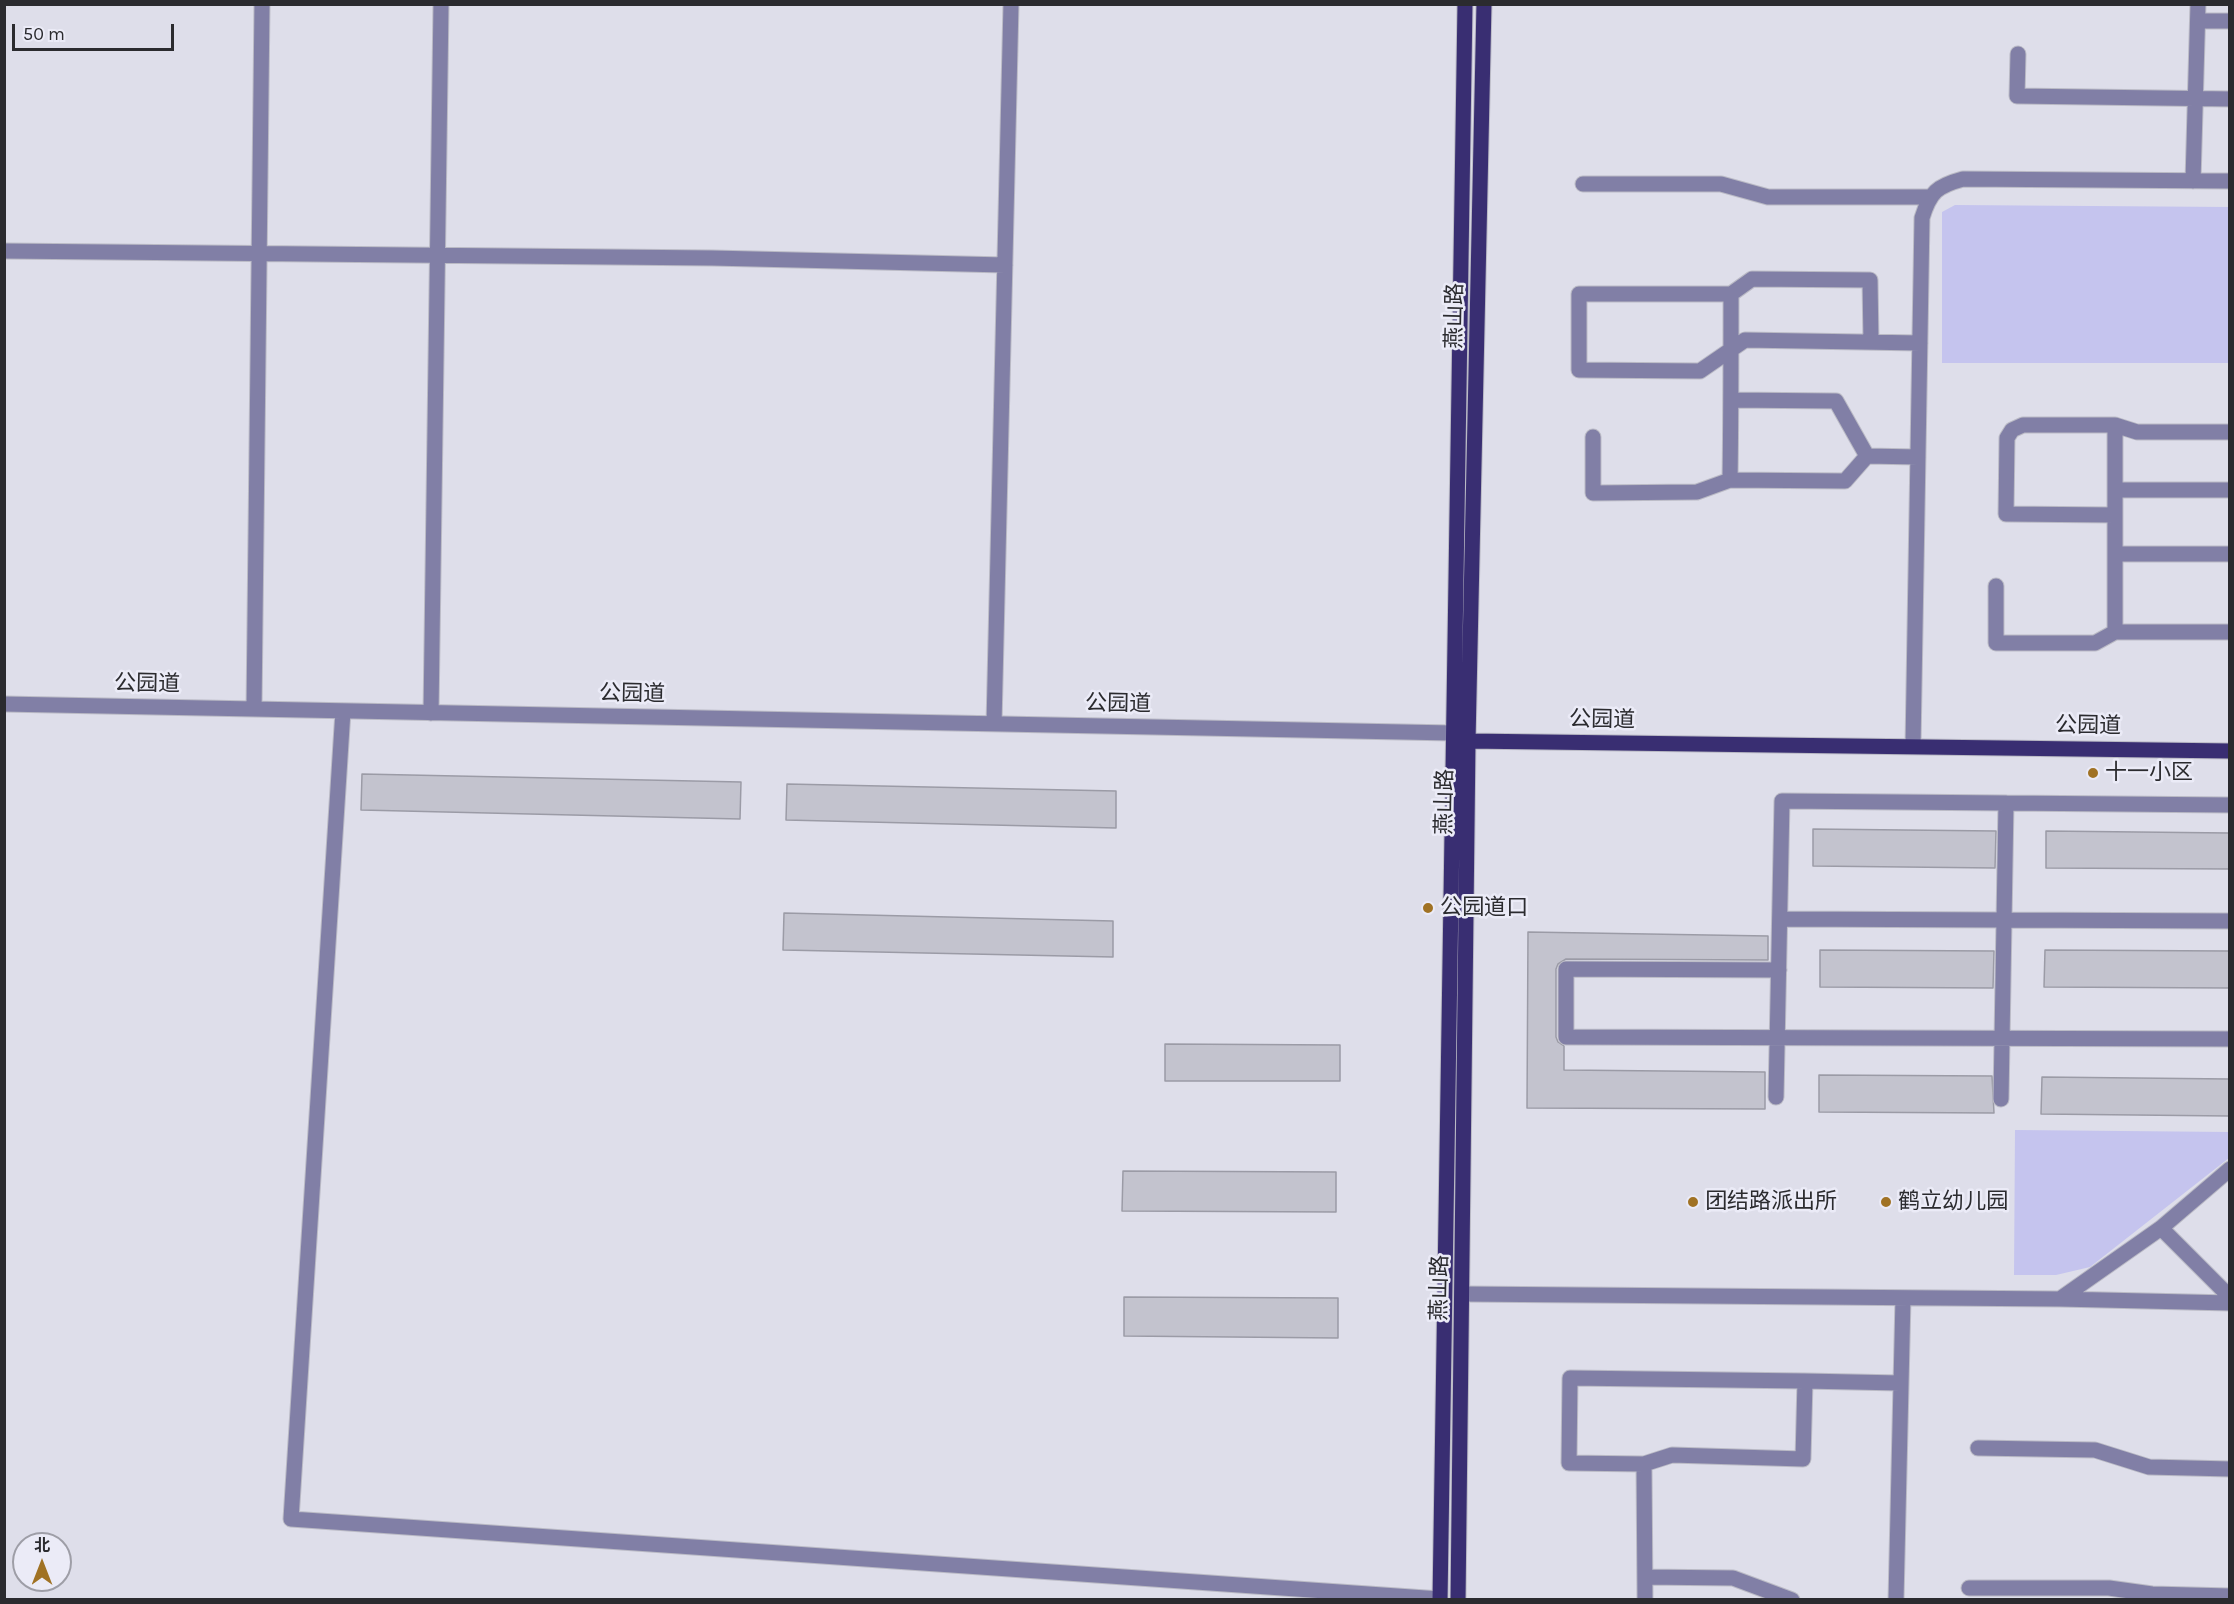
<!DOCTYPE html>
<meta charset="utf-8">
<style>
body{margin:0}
#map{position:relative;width:2234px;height:1604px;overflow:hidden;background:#dedeea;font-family:Karla,"Noto Sans SC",sans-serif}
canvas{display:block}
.frame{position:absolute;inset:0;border:6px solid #2b2b2f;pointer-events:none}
.north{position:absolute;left:12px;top:1532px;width:60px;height:60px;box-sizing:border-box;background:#ebebf7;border:2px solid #9e9ea7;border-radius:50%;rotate:0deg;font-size:16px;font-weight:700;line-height:24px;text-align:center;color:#2b2b2f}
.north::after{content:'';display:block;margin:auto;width:21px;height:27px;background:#a07224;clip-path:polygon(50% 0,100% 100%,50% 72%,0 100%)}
.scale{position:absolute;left:12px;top:24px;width:162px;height:27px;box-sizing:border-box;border:3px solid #2b2b2f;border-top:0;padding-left:8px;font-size:18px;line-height:21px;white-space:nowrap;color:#2b2b2f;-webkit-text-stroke:4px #ebebf7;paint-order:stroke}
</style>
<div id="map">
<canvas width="2234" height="1604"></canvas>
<div class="frame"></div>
<div class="north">北</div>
<div class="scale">50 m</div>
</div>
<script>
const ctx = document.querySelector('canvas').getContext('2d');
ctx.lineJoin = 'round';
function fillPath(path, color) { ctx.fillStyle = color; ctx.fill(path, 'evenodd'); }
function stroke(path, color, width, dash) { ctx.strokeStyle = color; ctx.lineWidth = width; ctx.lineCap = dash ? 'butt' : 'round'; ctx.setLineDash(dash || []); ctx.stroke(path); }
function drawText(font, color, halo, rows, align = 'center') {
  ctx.font = font + ' Karla,"Noto Sans SC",sans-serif'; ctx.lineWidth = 5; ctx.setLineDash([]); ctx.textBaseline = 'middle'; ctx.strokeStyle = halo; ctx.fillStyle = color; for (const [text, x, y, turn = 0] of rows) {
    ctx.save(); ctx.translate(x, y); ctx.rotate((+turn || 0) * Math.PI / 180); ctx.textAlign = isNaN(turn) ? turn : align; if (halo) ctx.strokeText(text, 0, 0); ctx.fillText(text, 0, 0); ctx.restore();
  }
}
fillPath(new Path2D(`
 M1955,205L2229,207V363H1942V212Z
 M2015,1130L2229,1132V1158L2090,1267L2056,1275H2014Z`), '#c5c4ee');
const building = new Path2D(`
 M362,774L741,782L740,819L361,810Z
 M787,784L1116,791V828L786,820Z
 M1813,829L1996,831L1995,868L1813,866Z
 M2046,831L2229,833V869L2046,868Z
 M784,913L1113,921V957L783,950Z
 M1528,932L1768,936V960L1566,959L1558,964L1556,969V1037L1558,1042L1564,1046V1070L1765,1072V1109L1527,1108Z
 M1820,950L1994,951L1993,988L1820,987Z
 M2045,950L2229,951V988L2044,987Z
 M1165,1044L1340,1045V1081H1165Z
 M1819,1075L1992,1076L1994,1113L1819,1112Z
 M2042,1077L2229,1079V1116L2041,1114Z
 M1123,1171L1336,1172V1212L1122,1211Z
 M1124,1297L1338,1298V1338L1124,1336Z`);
fillPath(building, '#c3c3ce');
stroke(building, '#9b9ba6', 1.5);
const minor = new Path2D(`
 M2198,21H2230
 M2018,54L2017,96L2230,99
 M2193,181L2198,4
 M1583,184H1721L1768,197H1928
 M4,251L712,258L1005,265
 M1731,294L1752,279L1870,280L1871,342
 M1731,400L1836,401L1867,456L1918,457
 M2115,425V632
 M1593,437V493L1697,492L1730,480
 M1867,456L1845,481L1730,480C1731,418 1731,356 1731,294H1579V370L1700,371L1745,340L1920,343
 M2115,490H2230
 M2115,515L2006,514L2007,438L2012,430L2023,425H2115L2137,432H2230
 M2116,554H2230
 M1996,586V643H2095L2115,632H2230
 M4,704L1452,733
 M254,709L262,4
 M343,711L291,1519L1440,1599
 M431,713L441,4
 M994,724L1011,4
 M1913,746L1922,218C1930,192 1937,186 1963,179L2230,181
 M1780,919L2230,921
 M1779,970L1566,969V1037L2230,1039
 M1776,1097L1782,801L2230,805
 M2001,1099L2006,803
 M2161,1228L2230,1297
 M1463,1294L2060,1299L2161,1228L2230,1169
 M2060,1299L2230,1303
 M1978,1448L2095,1450L2149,1467L2230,1469
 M1644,1464L1569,1463L1570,1378L1805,1381
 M1645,1577L1733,1578L1792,1600
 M1969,1588H2109L2152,1594L2230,1596
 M1645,1600L1644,1464L1672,1455L1803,1459L1805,1381L1900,1383
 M1896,1600L1903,1298`);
const major = new Path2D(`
 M1460,737L1468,741L2230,751
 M1440,1600L1465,4
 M1458,1600L1468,741L1484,4`);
stroke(minor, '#babac5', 17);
stroke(major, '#babac5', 17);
stroke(minor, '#817fa6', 15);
stroke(major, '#392e72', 15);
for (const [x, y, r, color] of [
 [2093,773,6,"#a07224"],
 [1428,908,6,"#a07224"],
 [1693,1202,6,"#a07224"],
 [1886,1202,6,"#a07224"]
]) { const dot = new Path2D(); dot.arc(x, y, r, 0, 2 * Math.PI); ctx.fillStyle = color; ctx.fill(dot); stroke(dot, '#ebebf7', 2); }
drawText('22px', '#2b2b2f', '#ebebf7', [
 ["燕山路",1455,316,-89],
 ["公园道",147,684,1],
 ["公园道",632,694,1],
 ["公园道",1118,704,1],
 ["公园道",1602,720,1],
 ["公园道",2088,726,1],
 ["燕山路",1445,802,-89],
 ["燕山路",1440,1288,-89]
]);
drawText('22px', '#2b2b2f', '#ebebf7', [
 ["十一小区",2105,773],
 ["公园道口",1440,908],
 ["团结路派出所",1705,1202],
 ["鹤立幼儿园",1898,1202]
], 'left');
</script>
